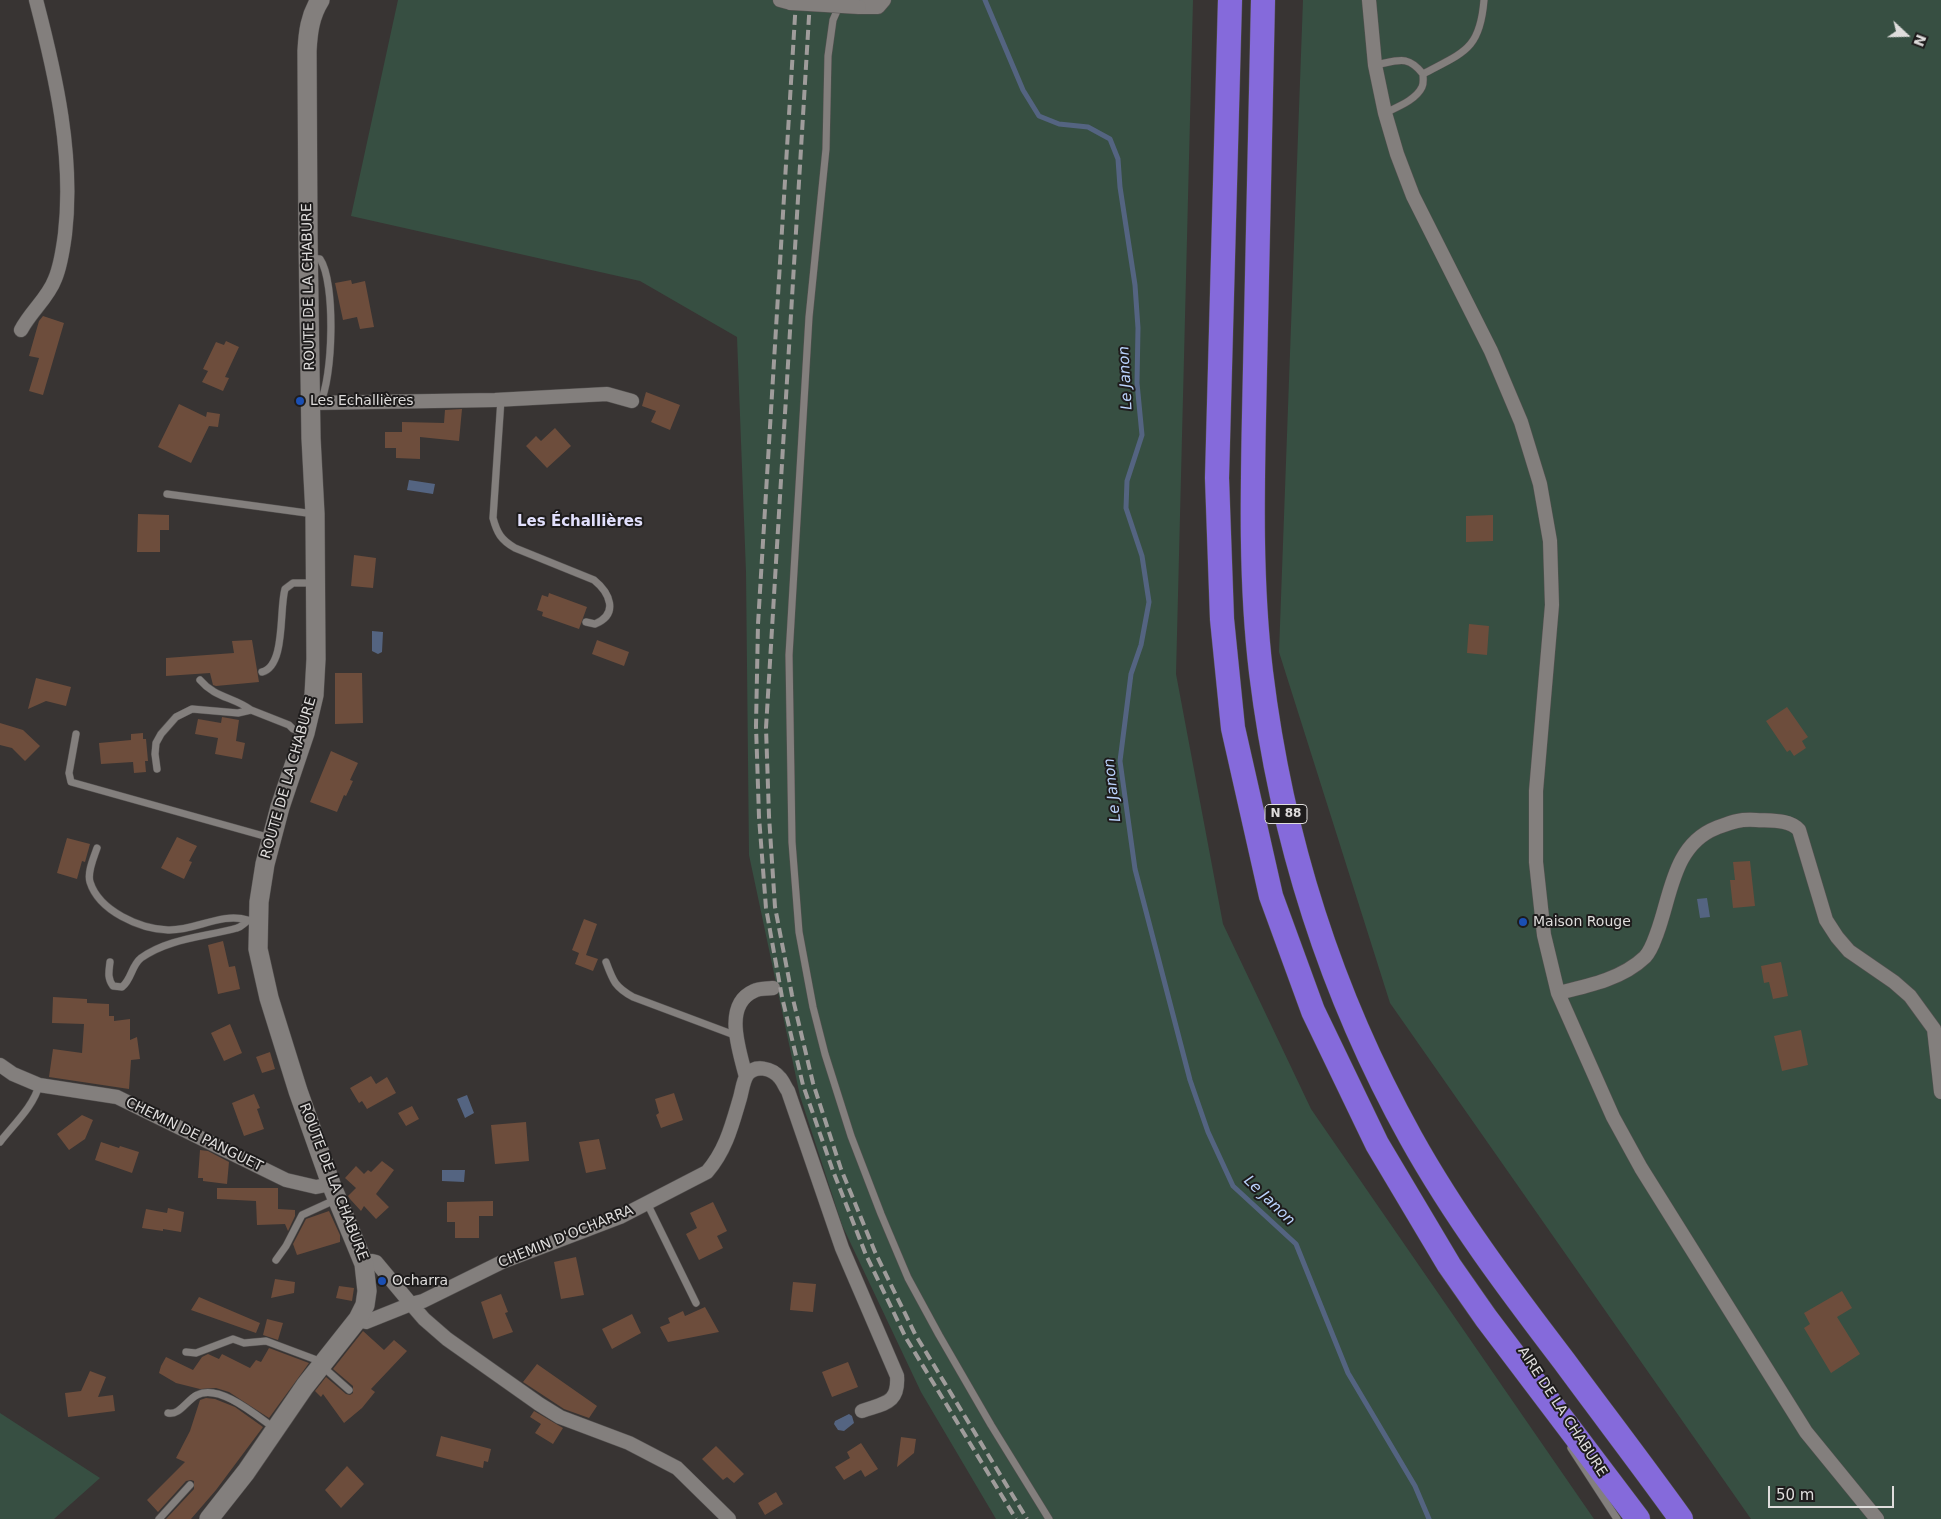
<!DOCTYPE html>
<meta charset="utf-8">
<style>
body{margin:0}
#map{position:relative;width:1941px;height:1519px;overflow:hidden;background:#383433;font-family:"DejaVu Sans",sans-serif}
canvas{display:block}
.north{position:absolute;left:1881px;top:10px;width:50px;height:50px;-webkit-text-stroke:4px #1e1c1c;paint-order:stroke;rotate:111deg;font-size:14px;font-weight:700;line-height:20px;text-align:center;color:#dfdddc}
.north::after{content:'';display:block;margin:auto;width:18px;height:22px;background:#dfdddc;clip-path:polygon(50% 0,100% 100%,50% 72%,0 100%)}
.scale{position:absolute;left:1768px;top:1486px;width:126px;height:22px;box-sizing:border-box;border:2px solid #dfdddc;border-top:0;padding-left:6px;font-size:15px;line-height:18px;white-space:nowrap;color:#dfdddc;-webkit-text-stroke:4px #1e1c1c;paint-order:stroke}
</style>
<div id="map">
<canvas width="1941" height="1519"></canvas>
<div class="north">N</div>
<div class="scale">50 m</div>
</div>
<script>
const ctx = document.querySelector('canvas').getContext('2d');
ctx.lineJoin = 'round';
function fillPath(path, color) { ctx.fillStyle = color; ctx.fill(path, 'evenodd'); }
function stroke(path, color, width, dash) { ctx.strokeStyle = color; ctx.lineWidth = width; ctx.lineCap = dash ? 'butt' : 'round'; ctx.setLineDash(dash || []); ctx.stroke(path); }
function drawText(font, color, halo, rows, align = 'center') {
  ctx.font = font + ' "DejaVu Sans",sans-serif'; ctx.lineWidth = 4; ctx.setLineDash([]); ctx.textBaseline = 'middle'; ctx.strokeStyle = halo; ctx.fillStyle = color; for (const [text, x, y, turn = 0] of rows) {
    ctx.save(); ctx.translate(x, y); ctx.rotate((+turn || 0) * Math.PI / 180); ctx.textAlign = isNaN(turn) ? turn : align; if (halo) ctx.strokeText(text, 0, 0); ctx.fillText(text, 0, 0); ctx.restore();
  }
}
fillPath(new Path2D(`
 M398,0H1193L1176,674L1223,924L1311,1109L1594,1519H996L921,1392L842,1225L800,1096L749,855L746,572L737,337L640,281L351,216Z
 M1303,0H1941V1519H1751L1390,1003L1279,652Z
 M0,1413L100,1478L54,1519H0Z`), '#374f42');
fillPath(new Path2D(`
 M409,480L435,484L433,494L407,490Z
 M372,631L383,632L382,652L378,654L372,651Z
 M1707,898L1710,917L1700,918L1697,899Z
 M467,1095L474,1113L465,1118L457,1099Z
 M442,1170H465L464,1182L442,1181Z
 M849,1414L852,1416L854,1423L844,1431L838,1430L834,1424L835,1421Z`), '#546481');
stroke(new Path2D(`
 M985,0L1023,90L1039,116L1059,124L1088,127L1110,139L1118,159L1120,187L1135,285L1138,328L1137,383L1142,435L1127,481L1126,508L1142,556L1149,602L1141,645L1131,674L1120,761L1135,869L1190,1080L1208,1132L1233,1186L1296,1244L1348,1373L1415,1486L1429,1519`), '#546481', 5);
fillPath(new Path2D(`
 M351,280L352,284L365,281L374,327L360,329L357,317L343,320L335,283Z
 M43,316L64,323L43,395L29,391L39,358L29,356L39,321Z
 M226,341L239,347L225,377L229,378L223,391L202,382L208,371L203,369L216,342L224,345Z
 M646,392L680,405L670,430L651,422L656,411L642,406Z
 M179,404L206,417L207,412L220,414L218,427L209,426L191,463L158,447Z
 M462,409L459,441L420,437V459L396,458V448H385V432H402V422L444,423L445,410Z
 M555,428L571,446L547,468L526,446L536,436L541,441Z
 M138,514L169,515V530H160V552H137Z
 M1493,515V541L1466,542V516Z
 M354,555L376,558L373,588L351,586Z
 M549,593L587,607L579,629L542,616L543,612L537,610L542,595L548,597Z
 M1469,624L1489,626L1487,655L1467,653Z
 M252,640L259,682L216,686L213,685L210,673L166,676V658L234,653L232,641Z
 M597,640L629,652L624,666L592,654Z
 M335,673H362L363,723L335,724Z
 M36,678L71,687L66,706L46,701L28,709Z
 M1787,707L1808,737L1802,741L1806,748L1794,756L1790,750L1787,752L1766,721Z
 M222,717L239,720L236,741L245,743L242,759L215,754L218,738L195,734L198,719L221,723Z
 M0,723L23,730L40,746L25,761L12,748L0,745Z
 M143,733V739H146L148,761H145L146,772L134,773L133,762L101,764L99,743L131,740V734Z
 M331,751L358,763L350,780L353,781L346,796L344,795L337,812L310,802Z
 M177,837L197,846L189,861L192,862L184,879L161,868Z
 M67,838L90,844L85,862L82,861L77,879L57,873Z
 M1750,861L1755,906L1733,908L1730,880H1735L1733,862Z
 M584,919L597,924L586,955L598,959L593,971L575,964L579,953L572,950Z
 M223,941L229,967L235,966L240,989L218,994L208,945Z
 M1781,962L1788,996L1773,999L1769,982L1764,983L1761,966Z
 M53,997L87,999V1003L109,1004V1016H114V1021L130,1019V1040L137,1037L140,1059L131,1060L129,1089L49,1077L53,1049L82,1053L84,1024L52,1023Z
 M230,1024L242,1053L224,1061L211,1033Z
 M1801,1030L1808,1065L1782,1071L1774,1036Z
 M270,1052L275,1069L262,1073L256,1057Z
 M371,1076L376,1084L387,1077L396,1093L367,1109L362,1101L359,1103L350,1088Z
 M674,1093L683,1120L661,1128L656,1115L659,1113L655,1099Z
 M254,1094L260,1108L257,1109L264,1129L244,1136L232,1103Z
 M412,1106L419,1119L406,1126L398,1113Z
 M82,1115L93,1120L85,1139L69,1150L57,1134Z
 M526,1122L529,1161L495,1164L491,1125Z
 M599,1139L606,1169L586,1173L579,1142Z
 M101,1142L119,1148L120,1146L139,1152L132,1173L95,1160Z
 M200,1150L208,1151L229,1162L227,1184L203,1181V1178H198Z
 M382,1161L394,1170L376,1194L389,1207L376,1219L364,1206L361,1211L350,1199L348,1196L356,1188L345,1178L356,1166L364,1174L368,1170L371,1172Z
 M217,1188H278V1209L295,1210V1216L288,1231L285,1224L257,1225L256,1201L217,1199Z
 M493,1201V1216H479V1238H455V1222H447V1202Z
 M713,1202L727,1231L717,1236L723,1248L699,1260L686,1234L697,1228L690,1213Z
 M168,1208L184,1212L181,1232L163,1229V1231L142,1228L146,1209L167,1213Z
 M329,1211L340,1235V1242L297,1255L293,1244L306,1219Z
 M576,1257L584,1295L561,1299L554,1262Z
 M275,1279L295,1282L294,1293L271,1298Z
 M793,1282L816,1284L813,1312L790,1310Z
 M339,1286L354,1288L352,1301L336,1298Z
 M1842,1291L1852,1308L1837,1317L1860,1354L1831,1373L1804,1328L1810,1324L1804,1313Z
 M501,1294L508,1312L505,1313L513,1332L493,1339L481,1302Z
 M199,1297L260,1323L256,1333L191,1310Z
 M705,1307L719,1332L668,1342L660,1327L670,1323L668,1318L683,1311L685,1316Z
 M632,1314L641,1333L612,1349L602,1329Z
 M267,1319L283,1323L278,1340L263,1335Z
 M363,1331L384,1350L394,1340L407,1351L371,1389L375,1392L362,1408L344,1423L323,1394L321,1397L315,1391L326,1377L346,1394L350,1395L353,1393V1386L333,1369Z
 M269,1348L309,1363L269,1418L229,1392L216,1388L200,1389L176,1383L159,1373L161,1366L166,1357L193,1370L202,1357L208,1354L219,1359L222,1354L250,1368L256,1360L261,1362Z
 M848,1362L858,1387L832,1397L822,1372Z
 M537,1364L597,1406L589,1418L564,1409L523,1382Z
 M90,1371L106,1377L98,1397L113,1395L115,1411L68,1417L65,1393L81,1391Z
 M206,1398L215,1399L235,1407L263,1427L216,1490L191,1519H166L194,1489V1481L191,1480L186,1481L158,1512L147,1500L185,1462L176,1458L190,1431L200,1400Z
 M534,1411L563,1428L553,1444L535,1433L541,1424L530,1417Z
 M441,1436L491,1449L488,1462L484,1461L483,1468L436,1456Z
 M901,1437L916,1439L914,1453L897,1467Z
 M861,1443L878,1469L865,1477L861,1470L844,1480L835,1467L850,1458L847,1452Z
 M716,1446L744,1474L734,1483L727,1477L723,1480L702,1459Z
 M347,1466L364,1484L341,1508L325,1490Z
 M776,1492L783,1504L765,1515L758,1503Z`), '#6d4d3c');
const lane = new Path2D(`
 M840,4L833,20L828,56L826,149L809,317L789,655L792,842L799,932L813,1007L825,1054L851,1136L881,1214L908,1278L939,1335L991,1425L1049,1519
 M1375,65C1398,61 1407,54 1423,74C1423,78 1424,83 1422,87C1416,100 1397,107 1385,113
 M1423,74C1464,52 1480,50 1484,0
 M311,258L320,259C336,282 333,379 320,403
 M501,399L493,518C497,533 501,540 515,548L594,580C610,593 619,614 595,624L586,622
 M167,494L314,514
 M262,672C286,666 279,609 285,589L293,583H315
 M200,680C215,698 234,697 251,710
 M76,734L69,773L71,782L271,838
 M157,769L155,754L156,743L161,734L176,717L192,709L238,713L251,710L289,725L293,729L305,733
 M97,848C94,857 87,872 90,882C99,911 140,929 168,930C196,931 220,912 248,920
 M110,962C109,971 107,978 113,986L122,987C132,979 131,966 141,958C169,938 205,937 237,928C242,927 244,922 250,920
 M606,962C613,981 615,987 633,997L737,1036
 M0,1142C13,1125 34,1106 39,1085
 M647,1203L696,1303
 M276,1260L286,1246L302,1215L337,1199
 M186,1352L196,1353L233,1339L244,1343L266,1341L314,1359L349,1390
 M168,1413C179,1416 187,1400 197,1395C219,1383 257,1416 274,1428
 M1571,1448L1617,1519
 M159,1519L190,1485`);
const street = new Path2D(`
 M780,0L791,3
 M1369,0L1375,65L1385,113L1397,154L1413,196L1491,351L1521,422L1540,484L1550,541L1552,605L1536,791V862L1544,935L1558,993L1613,1117L1641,1168L1806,1432L1877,1519
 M859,7H878L884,0
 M21,330C31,311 48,298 55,279C61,265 63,249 65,234C74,156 56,76 36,0
 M311,403L495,400L607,394L632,401
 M1558,993C1588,986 1622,979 1645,957C1651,951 1654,941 1657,933C1671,896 1673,845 1716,828C1732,822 1738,819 1756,820C1770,821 1789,819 1799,830L1826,920L1837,937L1849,951L1894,982L1910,996L1934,1029L1941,1092
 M0,1065L13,1074L39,1085L117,1097L286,1180L316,1187L331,1184
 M746,1077C740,1052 722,1005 754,991C759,988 767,989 773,988
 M364,1264L372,1261L376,1262L411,1304L423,1301L502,1262L620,1217L707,1172C726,1150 732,1125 740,1098C742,1091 743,1081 747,1075C755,1064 772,1068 780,1078C783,1081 785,1087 788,1091L842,1248L897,1376C899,1404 884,1403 862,1411
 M358,1319L366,1322L411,1304L424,1319L447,1339L539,1404L560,1417L629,1443L677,1468L729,1519`);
const secondary = new Path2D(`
 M209,1519L246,1472L305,1386L358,1319L365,1305L367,1291L364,1264L331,1184L298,1091L269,998L258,949L259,902L265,864L280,807L305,733L314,695L316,659L315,514L311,438L308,237L307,51C308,32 310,16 320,0`);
const highway = new Path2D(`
 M1230,0L1217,478L1222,619L1233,728L1271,896L1313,1011L1377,1144L1449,1265L1486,1318L1638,1519
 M1263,0C1260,123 1258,246 1255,369C1253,470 1249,572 1261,672C1281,836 1331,994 1411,1138C1455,1217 1509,1289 1564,1361C1603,1414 1643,1466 1681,1519`);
stroke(lane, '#555251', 8);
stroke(street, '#555251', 15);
stroke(secondary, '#555251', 20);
stroke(highway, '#555251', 25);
stroke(lane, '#837f7d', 7);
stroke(street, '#837f7d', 14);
stroke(secondary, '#837f7d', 19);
stroke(highway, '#856adb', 24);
stroke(new Path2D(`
 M796,0L758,624L756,726L759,817L766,908L782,997L803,1085L833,1171L866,1255L906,1338L1016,1519
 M810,0L766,728L769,816L775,907L792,995L813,1083L841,1169L875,1252L915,1334L1027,1519`), '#9f9c9b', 4, [10, 5]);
const streetBridge = new Path2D(`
 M791,3L859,7`);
stroke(streetBridge, '#555251', 15, []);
stroke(streetBridge, '#837f7d', 14);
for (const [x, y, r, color] of [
 [300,401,5,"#1a4fb4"],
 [1523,922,5,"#1a4fb4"],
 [382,1281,5,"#1a4fb4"]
]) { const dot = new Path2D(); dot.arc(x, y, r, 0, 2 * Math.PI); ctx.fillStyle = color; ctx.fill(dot); stroke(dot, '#1e1c1c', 2); }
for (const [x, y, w] of [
 [1286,814,42]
]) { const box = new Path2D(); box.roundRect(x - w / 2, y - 9.5, w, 19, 4); ctx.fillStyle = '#1e1c1c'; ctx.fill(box); stroke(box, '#dfdddc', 1); }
drawText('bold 12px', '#dfdddc', null, [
 ["N 88",1286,814]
]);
drawText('14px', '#dfdddc', '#1e1c1c', [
 ["ROUTE DE LA CHABURE",309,287,-91],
 ["ROUTE DE LA CHABURE",289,778,-74],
 ["CHEMIN DE PANGUET",194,1135,26],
 ["ROUTE DE LA CHABURE",333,1182,69],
 ["CHEMIN D'OCHARRA",566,1237,-22],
 ["AIRE DE LA CHABURE",1562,1412,57]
]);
drawText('14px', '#dfdddc', '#1e1c1c', [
 ["Les Echallières",310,401],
 ["Maison Rouge",1533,922],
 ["Ocharra",392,1281]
], 'left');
drawText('italic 15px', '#bad2fc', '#1e1c1c', [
 ["Le Janon",1126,378,-93],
 ["Le Janon",1113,790,-96],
 ["Le Janon",1269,1201,44]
]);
drawText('bold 15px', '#e2e0fd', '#1e1c1c', [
 ["Les Échallières",580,522]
]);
</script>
